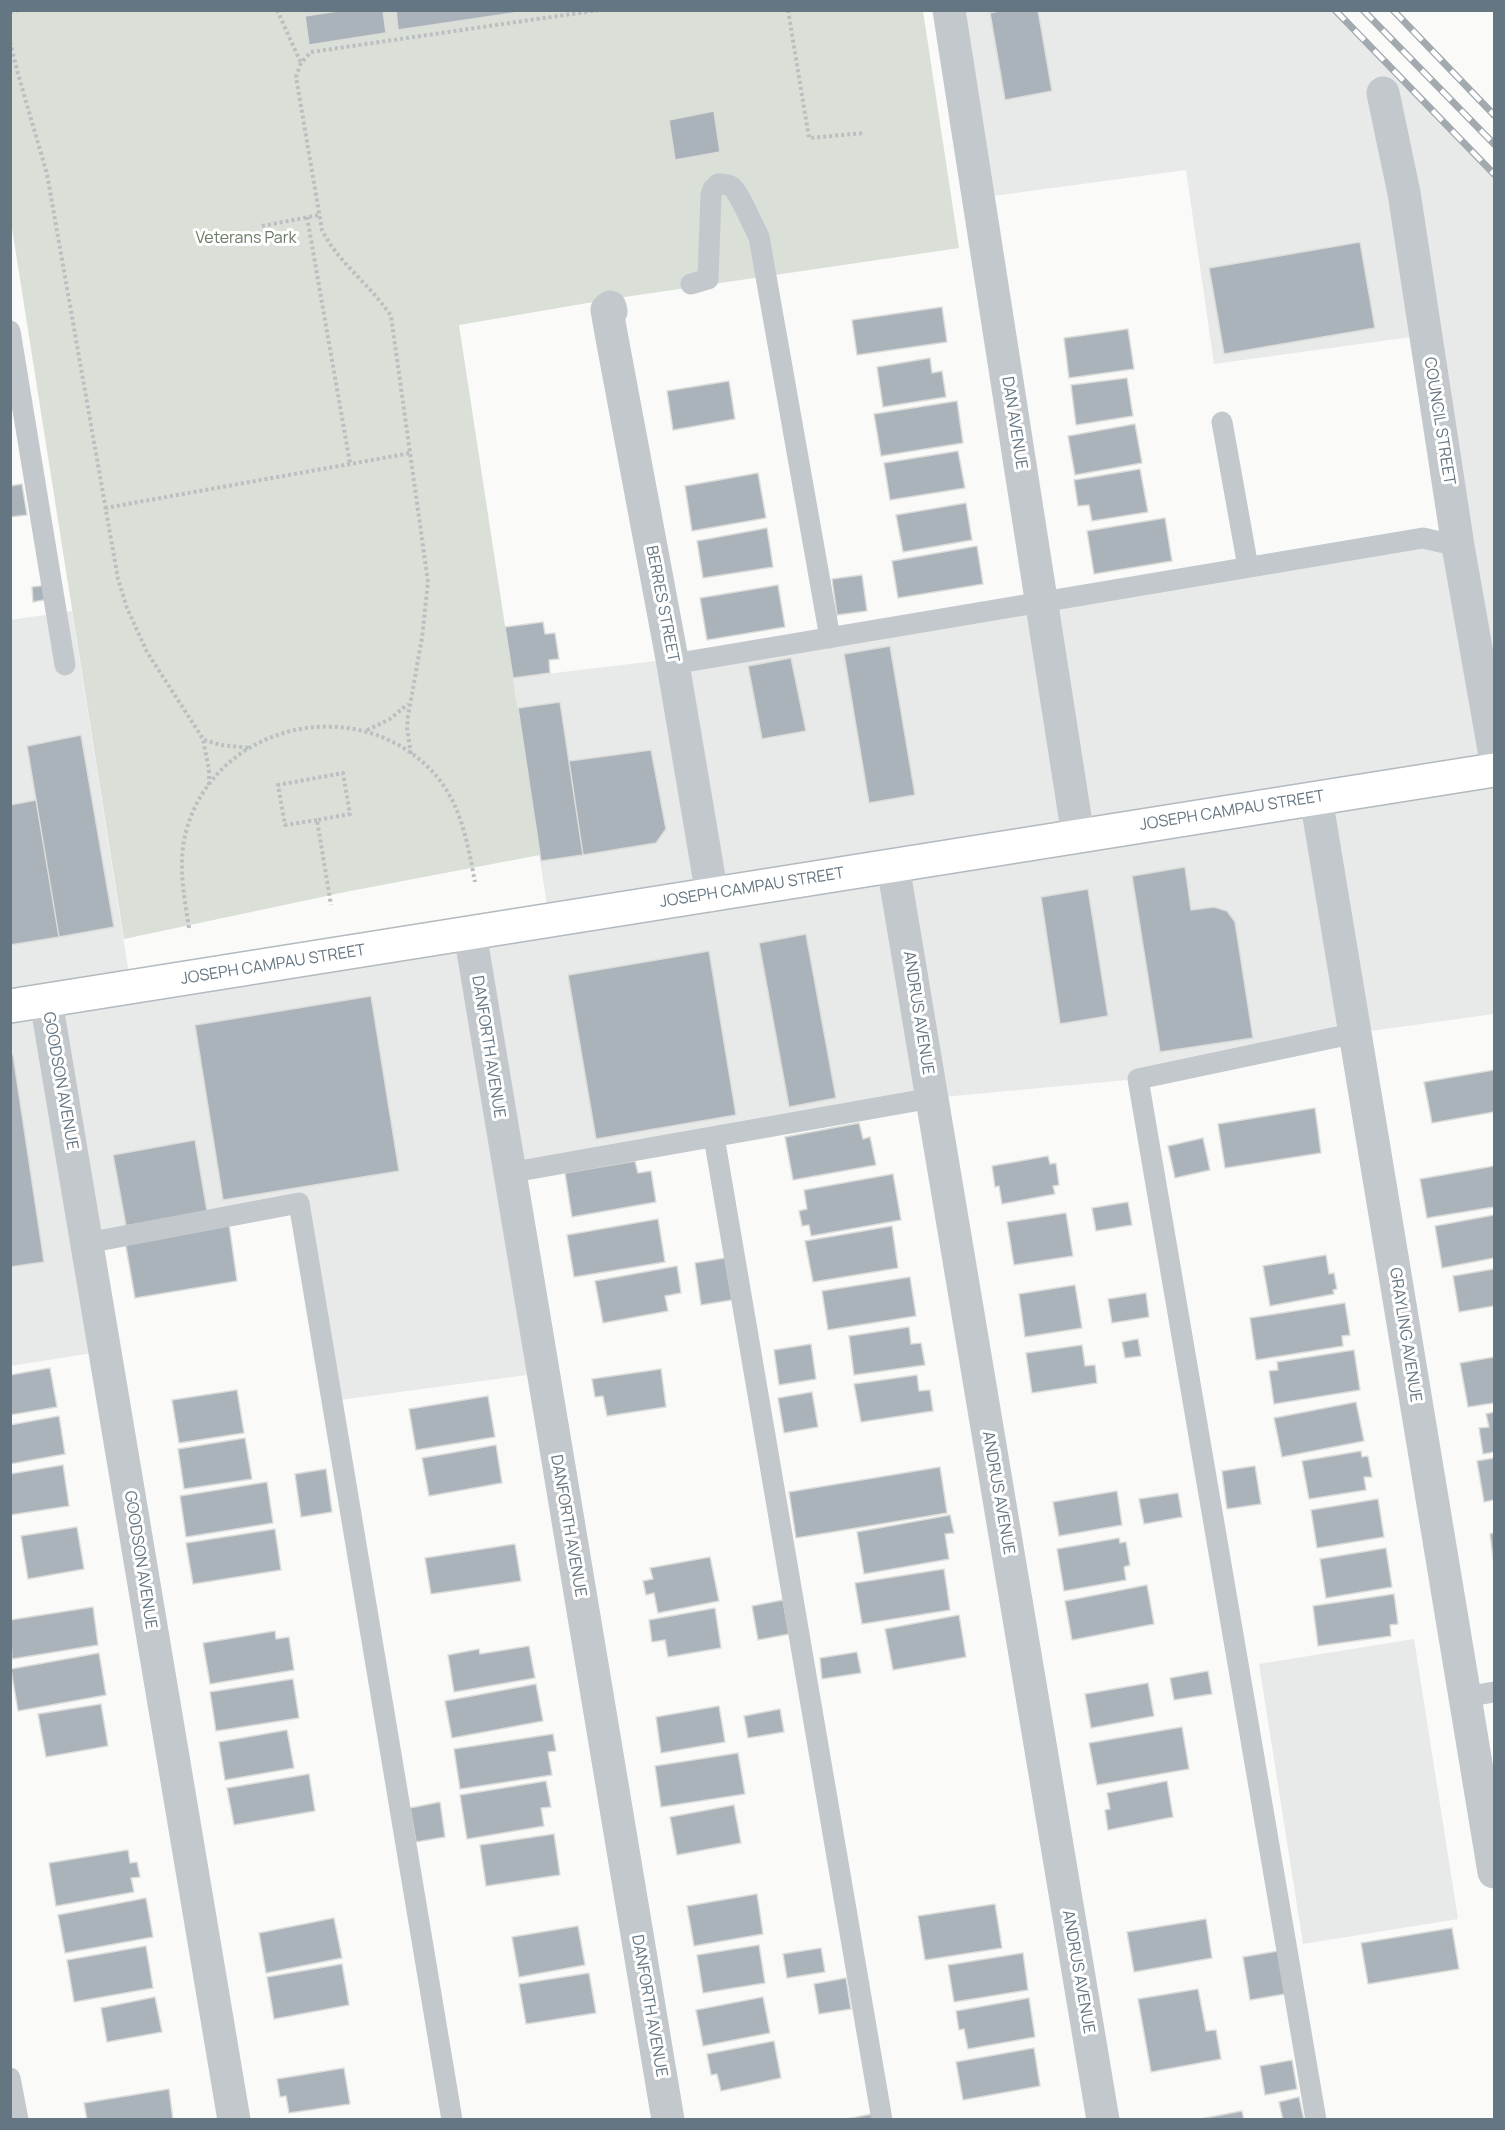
<!DOCTYPE html>
<style>
body{margin:0}
#map{position:relative;width:1505px;height:2130px;overflow:hidden;background:#fafaf8;font-family:Manrope,sans-serif}
canvas{display:block}
.frame{position:absolute;inset:0;border:12px solid #657683;pointer-events:none}
</style>
<div id="map">
<canvas width="1505" height="2130"></canvas>
<div class="frame"></div>
</div>
<script>
const ctx = document.querySelector('canvas').getContext('2d');
ctx.lineJoin = 'round';
function fillPath(path, color) { ctx.fillStyle = color; ctx.fill(path, 'evenodd'); }
function stroke(path, color, width, dash) { ctx.strokeStyle = color; ctx.lineWidth = width; ctx.lineCap = dash ? 'butt' : 'round'; ctx.setLineDash(dash || []); ctx.stroke(path); }
function drawText(font, color, halo, rows, align = 'center') {
  ctx.font = font + ' Manrope,sans-serif'; ctx.lineWidth = 6; ctx.setLineDash([]); ctx.textBaseline = 'middle'; ctx.strokeStyle = halo; ctx.fillStyle = color; for (const [text, x, y, turn = 0] of rows) {
    ctx.save(); ctx.translate(x, y); ctx.rotate((+turn || 0) * Math.PI / 180); ctx.textAlign = isNaN(turn) ? turn : align; if (halo) ctx.strokeText(text, 0, 0); ctx.fillText(text, 0, 0); ctx.restore();
  }
}
fillPath(new Path2D(`
 M949,11H1335L1494,174V1014L1356,1033L1138,1079L932,1098L509,1173L542,1373L332,1401L299,1204L87,1243L105,1351L11,1366L10,620L72,611L131,987L549,920L513,678L672,659L1423,538L1458,545L1426,335L1214,364L1186,170L978,198Z
 M1414,1639L1458,1919L1303,1944L1259,1664Z`), '#e8e9e9');
fillPath(new Path2D(`
 M10,11H923L959,248L611,299L459,325L540,855L350,891L124,939L11,222Z`), '#dadfd7');
const building = new Path2D(`
 M344,10H383L386,33L309,45L305,16Z
 M396,10H534L398,30Z
 M1003,10H1038L1052,91L1005,100L990,13Z
 M714,111L720,152L675,160L669,120Z
 M1360,242L1375,328L1224,354L1209,268Z
 M942,307L947,342L857,355L852,320Z
 M1128,329L1134,369L1069,378L1064,338Z
 M930,358L932,373L942,371L946,397L883,407L877,367Z
 M1127,378L1133,416L1076,425L1071,385Z
 M729,381L735,419L673,430L667,391Z
 M957,401L963,443L881,456L874,414Z
 M1135,424L1142,463L1075,475L1068,436Z
 M958,451L965,488L890,500L884,463Z
 M1140,469L1148,512L1092,521L1089,505L1078,506L1074,480Z
 M758,473L766,518L692,531L685,486Z
 M22,484L27,515L10,517V486Z
 M966,503L972,540L903,552L896,515Z
 M1165,518L1172,561L1094,574L1087,531Z
 M767,528L773,567L703,578L697,541Z
 M977,546L983,584L898,598L892,561Z
 M862,575L867,611L837,615L832,579Z
 M47,585L49,599L33,602L32,587Z
 M778,585L785,627L707,640L700,598Z
 M543,622L545,634L555,633L559,659L549,660L550,673L513,678L505,627Z
 M890,646L915,795L869,803L844,654Z
 M791,658L806,731L762,739L748,666Z
 M560,702L583,855L541,861L518,708Z
 M81,735L114,927L59,937L27,746Z
 M651,750L666,829L656,843L583,855L569,761Z
 M36,800L59,937L10,945V805Z
 M1185,867L1191,910L1214,907L1227,911L1235,922L1253,1038L1160,1052L1132,876Z
 M1088,889L1108,1016L1060,1024L1041,897Z
 M806,934L836,1098L789,1107L759,943Z
 M709,951L736,1115L596,1139L568,975Z
 M371,996L399,1171L223,1200L195,1025Z
 M10,1055H13L44,1262L10,1267Z
 M1494,1070V1112L1432,1123L1424,1082Z
 M1315,1108L1321,1153L1225,1168L1218,1124Z
 M859,1123L863,1139L870,1137L876,1165L793,1180L785,1137Z
 M1203,1138L1210,1170L1175,1178L1168,1146Z
 M195,1140L207,1211L126,1226L113,1155Z
 M1048,1156L1050,1164L1056,1163L1059,1185L1053,1186L1055,1194L1002,1204L999,1186L995,1187L992,1166Z
 M635,1161L638,1173L651,1171L656,1202L572,1217L565,1173Z
 M1494,1166V1207L1427,1218L1420,1179Z
 M893,1174L901,1220L811,1236L809,1225L802,1226L799,1211L807,1209L804,1190Z
 M1128,1202L1132,1225L1096,1231L1092,1208Z
 M1066,1213L1073,1256L1014,1265L1007,1222Z
 M1494,1215V1258L1442,1268L1435,1226Z
 M658,1219L665,1262L574,1277L567,1235Z
 M229,1224L237,1281L135,1298L125,1241Z
 M892,1226L898,1268L813,1282L805,1241Z
 M1326,1255L1329,1274L1334,1273L1337,1289L1333,1290L1334,1294L1270,1306L1263,1266Z
 M725,1258L732,1300L701,1305L695,1263Z
 M677,1266L681,1293L665,1296L668,1311L603,1323L595,1281Z
 M1494,1269V1306L1459,1312L1453,1276Z
 M910,1277L916,1316L828,1330L822,1291Z
 M1075,1285L1082,1328L1025,1337L1019,1294Z
 M1146,1293L1149,1317L1112,1323L1108,1299Z
 M1345,1303L1350,1335L1342,1336L1343,1346L1256,1360L1250,1318Z
 M909,1327L911,1344L921,1343L925,1365L854,1375L849,1336Z
 M1138,1339L1141,1356L1125,1358L1122,1342Z
 M811,1344L816,1379L779,1385L774,1350Z
 M1082,1345L1085,1366L1095,1365L1097,1383L1032,1393L1026,1353Z
 M1354,1350L1360,1390L1274,1404L1269,1371L1278,1370L1277,1362Z
 M1494,1357V1403L1468,1407L1460,1363Z
 M50,1368L57,1407L10,1415V1375Z
 M661,1369L666,1407L607,1416L603,1396L595,1397L592,1379Z
 M917,1375L919,1391L930,1390L933,1411L861,1422L854,1384Z
 M237,1390L244,1433L179,1443L172,1400Z
 M812,1392L818,1427L784,1433L778,1398Z
 M488,1396L495,1437L416,1450L409,1409Z
 M1356,1402L1364,1441L1282,1457L1274,1418Z
 M1494,1412V1452L1483,1454L1479,1428L1489,1427L1486,1414Z
 M59,1416L65,1454L10,1464V1425Z
 M245,1438L252,1479L184,1489L178,1449Z
 M496,1445L502,1483L429,1496L422,1458Z
 M1361,1451L1362,1457L1368,1456L1372,1477H1364L1366,1490L1309,1499L1302,1461Z
 M1494,1458V1500L1484,1502L1477,1461Z
 M63,1465L69,1506L10,1515V1474Z
 M1255,1466L1261,1504L1227,1509L1222,1471Z
 M940,1467L947,1513L796,1538L789,1492Z
 M326,1469L332,1512L301,1517L295,1474Z
 M267,1482L273,1523L186,1537L180,1496Z
 M1117,1491L1122,1525L1059,1536L1053,1502Z
 M1178,1493L1182,1517L1144,1524L1139,1499Z
 M1378,1499L1384,1537L1317,1548L1311,1510Z
 M950,1515L954,1533L945,1534L949,1559L864,1574L857,1532Z
 M77,1527L84,1569L28,1579L21,1536Z
 M275,1529L281,1570L193,1584L186,1543Z
 M1494,1533V1565L1490,1534Z
 M1119,1538L1120,1543L1126,1542L1130,1565L1124,1567L1126,1580L1064,1591L1057,1549Z
 M515,1544L521,1581L431,1594L425,1558Z
 M1386,1548L1392,1587L1326,1598L1320,1559Z
 M710,1557L719,1601L658,1613L654,1593L646,1595L643,1581L653,1579L650,1568Z
 M944,1569L950,1610L862,1624L855,1583Z
 M1147,1585L1154,1624L1072,1640L1065,1601Z
 M1394,1594L1398,1624L1390,1625L1391,1636L1318,1646L1313,1606Z
 M783,1600L789,1634L758,1640L752,1606Z
 M93,1607L98,1645L12,1659L10,1620Z
 M715,1608L721,1648L668,1657L665,1640L652,1642L649,1620Z
 M959,1615L966,1657L893,1670L885,1629Z
 M275,1631L276,1639L289,1637L294,1670L210,1684L203,1643Z
 M529,1646L535,1678L454,1692L448,1655L479,1649L480,1654Z
 M857,1652L861,1673L822,1679L820,1658Z
 M99,1653L106,1695L18,1711L11,1669Z
 M1208,1671L1212,1694L1174,1700L1170,1678Z
 M293,1679L299,1718L216,1731L210,1692Z
 M1148,1683L1154,1716L1091,1728L1085,1694Z
 M536,1684L543,1721L452,1738L445,1701Z
 M101,1704L108,1746L46,1757L38,1714Z
 M719,1706L725,1742L661,1753L656,1717Z
 M780,1709L784,1732L748,1738L744,1716Z
 M1182,1727L1189,1769L1097,1785L1089,1743Z
 M287,1730L294,1768L225,1780L219,1742Z
 M553,1734L556,1751L548,1752L552,1775L460,1789L454,1749Z
 M738,1753L745,1794L661,1807L655,1766Z
 M309,1774L315,1811L234,1825L227,1788Z
 M546,1781L551,1807L541,1808L544,1826L467,1839L460,1795Z
 M1167,1781L1173,1817L1108,1830L1105,1810L1110,1809L1107,1793Z
 M440,1802L445,1837L416,1842L410,1808Z
 M734,1805L741,1843L677,1855L670,1817Z
 M554,1834L560,1875L486,1886L480,1845Z
 M128,1850L130,1863L137,1862L140,1877L131,1878L134,1892L56,1906L49,1863Z
 M757,1894L763,1934L694,1946L687,1906Z
 M146,1898L153,1937L65,1953L58,1915Z
 M995,1904L1002,1948L925,1960L918,1916Z
 M334,1918L342,1958L266,1973L259,1933Z
 M1206,1919L1212,1958L1134,1972L1127,1932Z
 M578,1926L585,1965L519,1977L512,1937Z
 M1452,1928L1459,1969L1368,1984L1361,1943Z
 M759,1945L765,1983L703,1993L697,1955Z
 M146,1946L153,1988L74,2002L67,1960Z
 M821,1948L825,1972L787,1978L783,1954Z
 M1278,1951L1285,1994L1250,2000L1243,1957Z
 M1023,1953L1028,1990L954,2002L948,1965Z
 M342,1964L349,2005L274,2019L267,1977Z
 M589,1973L596,2013L526,2024L519,1984Z
 M846,1978L851,2009L819,2014L814,1984Z
 M1198,1989L1206,2031L1216,2030L1221,2059L1151,2072L1138,1999Z
 M155,1997L162,2032L107,2042L101,2008Z
 M763,1997L770,2033L703,2046L696,2010Z
 M1029,1998L1035,2037L968,2049L964,2029L959,2030L956,2011Z
 M774,2041L781,2078L721,2091L717,2074L711,2075L707,2054Z
 M1034,2048L1040,2086L963,2100L956,2062Z
 M1292,2060L1297,2089L1265,2095L1260,2066Z
 M344,2068L350,2104L289,2113L286,2096L280,2097L277,2079Z
 M169,2089L173,2120H87L84,2103Z
 M1299,2097L1304,2120H1283L1279,2102Z
 M1242,2111L1244,2120H1195Z
 M872,2114L873,2120H841Z`);
fillPath(building, '#aab3b9');
stroke(building, '#dcdcda', 1.5);
const secondary = new Path2D(`
 M10,1006L1494,770`);
stroke(secondary, '#b3babf', 36);
stroke(new Path2D(`
 M277,10L301,63
 M788,10L809,138L864,133
 M10,12L19,10
 M10,42L18,74L47,174L118,579L127,608L147,652L203,739L209,770V786
 M307,217L350,463
 M262,226L319,215
 M105,508L411,453
 M367,730L390,719L408,704
 M204,740L221,745L249,748
 M411,754L407,728L408,716L422,638L428,582L391,316C371,285 338,263 322,230L296,77L301,63L311,52L599,10
 M317,820L285,825L278,785L343,773L350,814L317,820L331,905
 M189,928C184,895 177,862 187,828C217,726 350,693 427,766C460,797 467,840 475,882`), '#bbbfc2', 4, [3, 3]);
stroke(new Path2D(`
 M691,284L708,279L711,195L713,189L718,184C722,184 728,184 732,187C740,194 753,226 759,237L830,638
 M10,331L65,665
 M1222,422L1248,567
 M673,664L1423,538L1458,546
 M714,1137L882,2120
 M508,1173L932,1098
 M87,1243L299,1203L452,2120
 M1465,1697L1494,1692
 M10,2078L18,2120
 M1316,2120L1138,1079L1356,1033`), '#c3c8cc', 21);
stroke(new Path2D(`
 M949,10L1078,836
 M1383,93L1404,193L1458,546L1494,750
 M608,314L611,311L610,307L607,310L611,333L673,664L712,895
 M1316,798L1494,1872
 M893,866L1103,2120
 M470,933L668,2120
 M46,1001L234,2120`), '#c3c8cc', 33);
stroke(secondary, '#fff', 33);
const rail = new Path2D(`
 M1335,10L1494,174
 M1363,10L1494,144
 M1393,10L1494,115`);
stroke(rail, '#a2aab0', 7);
stroke(rail, '#fff', 4.5, [14]);
drawText('16px', '#687a64', '#fff', [
 ["Veterans Park",246,239]
]);
drawText('16px', '#657683', '#fff', [
 ["COUNCIL STREET",1439,421,81],
 ["DAN AVENUE",1014,423,81],
 ["BERRES STREET",662,604,79],
 ["JOSEPH CAMPAU STREET",1232,811,-9],
 ["JOSEPH CAMPAU STREET",752,888,-9],
 ["JOSEPH CAMPAU STREET",273,965,-9],
 ["ANDRUS AVENUE",918,1013,81],
 ["DANFORTH AVENUE",488,1047,81],
 ["GOODSON AVENUE",60,1081,80],
 ["GRAYLING AVENUE",1405,1335,81],
 ["ANDRUS AVENUE",998,1493,80],
 ["DANFORTH AVENUE",568,1526,80],
 ["GOODSON AVENUE",140,1560,81],
 ["ANDRUS AVENUE",1078,1972,80],
 ["DANFORTH AVENUE",649,2006,80]
]);
</script>
